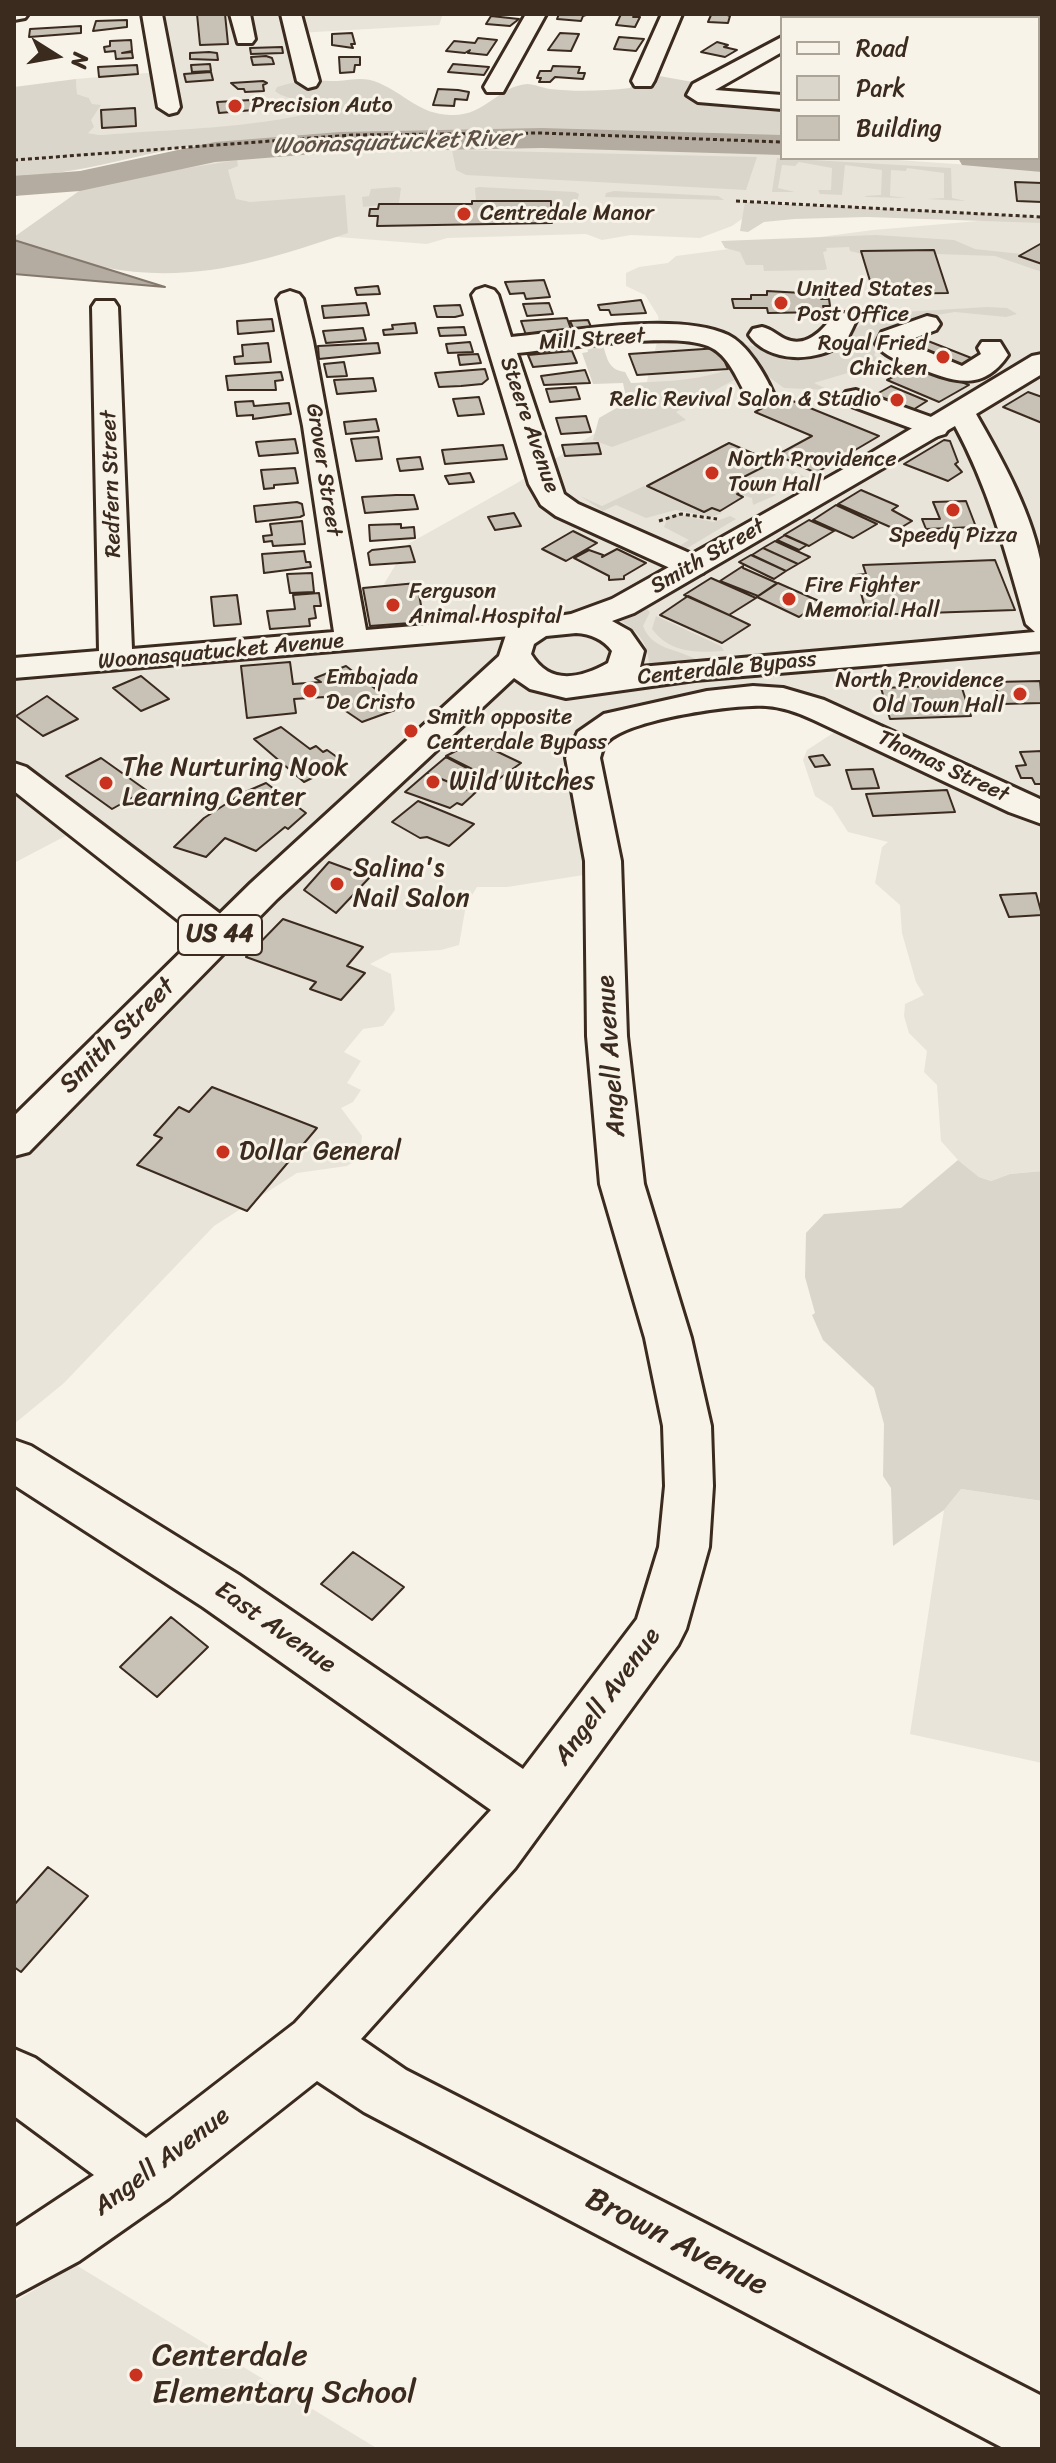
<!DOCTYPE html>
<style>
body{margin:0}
#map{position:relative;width:1056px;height:2463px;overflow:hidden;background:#f7f3e8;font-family:Sriracha,sans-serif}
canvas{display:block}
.frame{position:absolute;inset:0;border:16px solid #3b2a1e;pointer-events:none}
.legend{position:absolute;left:780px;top:16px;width:260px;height:144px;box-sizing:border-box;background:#f7f3e8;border:2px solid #aca397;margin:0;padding:10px 14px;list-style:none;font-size:24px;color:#3b2a1e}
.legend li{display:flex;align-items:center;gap:16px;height:40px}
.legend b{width:40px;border:2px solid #aca397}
.north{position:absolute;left:16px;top:16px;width:80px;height:80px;-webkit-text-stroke:6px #f7f3e8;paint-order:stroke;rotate:101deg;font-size:22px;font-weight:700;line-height:32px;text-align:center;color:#3b2a1e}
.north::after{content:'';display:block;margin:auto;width:28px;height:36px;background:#3b2a1e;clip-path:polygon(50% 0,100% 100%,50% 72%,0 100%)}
</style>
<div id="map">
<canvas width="1056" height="2463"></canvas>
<div class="frame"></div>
<ul class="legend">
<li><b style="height:10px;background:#f7f3e8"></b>Road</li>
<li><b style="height:22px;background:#dbd6cb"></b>Park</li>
<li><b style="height:22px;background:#c8c1b6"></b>Building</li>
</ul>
<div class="north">N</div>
</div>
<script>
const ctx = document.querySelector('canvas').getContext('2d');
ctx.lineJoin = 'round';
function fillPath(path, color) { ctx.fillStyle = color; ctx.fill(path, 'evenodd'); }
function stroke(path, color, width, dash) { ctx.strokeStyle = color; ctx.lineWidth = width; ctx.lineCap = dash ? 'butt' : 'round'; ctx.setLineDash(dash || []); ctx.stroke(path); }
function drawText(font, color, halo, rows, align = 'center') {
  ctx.font = font + ' Sriracha,sans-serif'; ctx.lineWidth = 6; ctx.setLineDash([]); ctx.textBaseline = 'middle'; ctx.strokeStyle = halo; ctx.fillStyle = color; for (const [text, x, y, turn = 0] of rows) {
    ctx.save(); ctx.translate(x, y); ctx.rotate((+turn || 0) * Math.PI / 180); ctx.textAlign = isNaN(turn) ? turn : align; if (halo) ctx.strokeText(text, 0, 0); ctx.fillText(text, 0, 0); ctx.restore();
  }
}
fillPath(new Path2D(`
 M152,14H443L439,25L298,33L304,73L282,96L306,99L321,111L285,120L208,129L100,135L88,133L92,104L89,98L77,94L76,79L158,72Z
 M530,142L710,146L782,151V158H869L1042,170V1171L1010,1174L991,1181L979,1177L958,1160L941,1141L937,1085L924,1072L927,1051L909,1033L904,1016L905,1004L924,995L916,982L902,933L900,905L875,883L882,847L888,842L848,832L832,807L815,796L803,760L807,750L844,726L778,698L597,728L590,874L507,887H477L466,905L459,945L441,950L391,953L370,964L391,974L395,1010L383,1026L363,1029L344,1052L361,1061L347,1083L361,1090L353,1102L341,1108L362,1136L360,1158L347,1166L297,1173L214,1226L64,1383L14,1424V1131L207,941L75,831L14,863V668L376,635L366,614L408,544L517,483L641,404L660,331L658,316L645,295L626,286V273L639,267L668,263L676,256L873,230L1002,219L770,202L754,206L749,214L732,226L700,238L631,235L602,240L586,234L447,238L427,244L299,234L155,173L166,160L245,150Z
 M961,1489L1042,1501V1763L910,1734L944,1510Z
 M76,2265L378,2449H14V2302Z`), '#e9e4d9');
fillPath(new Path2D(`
 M648,74L704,84L695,94L782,102V142C651,133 519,132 387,136C329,138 270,139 211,144C144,150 82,176 14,176V87L76,79L77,94L89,98L92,104L101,105L91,120L94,127L88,133L100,135C174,129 248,129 320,111C304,95 290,103 275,91L277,87C303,79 311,81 337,81C353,80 363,76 379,83C405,94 419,114 450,115C485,117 498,86 527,84C534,84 543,88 550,89C576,92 604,91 630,88L639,76Z
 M452,150L757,157L746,190L466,175L456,170Z
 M777,158L951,168L952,198L966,201L927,199L944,198V173L907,168L906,171L891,170L890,196L907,198L867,197L864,196L881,195L882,170L845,165L842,195L820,194L818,190H831L832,168L799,162L795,166L782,165L778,188L795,192H772Z
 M237,160L238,166L228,170L236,199L250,202L345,195L348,233C265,261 191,285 102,267C72,261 43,248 14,240V237L89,184Z
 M397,187L401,188L399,203L363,207L362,197L369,196L371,189Z
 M479,187L575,192L579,194L575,209L554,210L552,200L476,201L475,188Z
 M614,191L718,196L724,200L605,197L606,193Z
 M745,202L1034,217L1042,218V223L867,217L794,219L764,222L748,232L740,231Z
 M876,235L954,240L975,249L1021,254L1018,256L1042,265V272L995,256L936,254L934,250L861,251L862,254L850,251L849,247L826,248L827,251L823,252L827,269L824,270L764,271L763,265H746L740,252L725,248L721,241Z
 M987,307L1007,308L1017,314L1006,317L955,312L925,317L879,345L874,355L879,360L878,364L814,383L829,390L784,388L762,372L732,381L676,412L686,420L612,447L593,440L599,418L627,402L623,383L593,384L582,353L588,352L587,347L603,345C607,359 609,370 625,372L631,383C667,381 706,381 738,365L739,344L763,348L789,361L831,345L875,316L886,313Z
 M773,462L808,478L793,486L781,480L767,483L764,488L776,495L753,505L752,498L739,494L745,489L733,484Z
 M644,486L703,513L712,509L722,513L712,517L676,510L646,518L616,505L603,511L580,496L602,506Z
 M675,514L714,522L730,516L736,519L684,550L678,547L689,540L664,527L668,517Z
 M647,609L650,612L643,626C652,650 676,648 695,659L692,662L649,664C648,643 639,632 621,621Z
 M656,616L721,646L724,651C696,653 670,653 652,629Z
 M958,1160L979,1177L991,1181L1010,1174L1042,1171V1501L961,1489L944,1510L893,1546L891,1488L883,1476L884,1424L874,1388L823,1340L812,1315L815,1313L805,1277L806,1233L824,1214L901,1208Z`), '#dbd6cb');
const water = new Path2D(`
 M55,176L80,181L14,195V177Z
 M14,240L165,287L14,274Z`);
fillPath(water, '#b4aca0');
stroke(water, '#84786c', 2);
fillPath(new Path2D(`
 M542,128L782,135V155L542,148L340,152L215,162L80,191L14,196V176L80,171L215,142L340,132Z
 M1038,152H1042V172L962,165L958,158H1038Z`), '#b4aca0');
const building = new Path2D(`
 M197,14H225L228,44L200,45Z
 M559,14H589L583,16L581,21L557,19Z
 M621,14H638L633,17H640L635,27L616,25Z
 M725,14L730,16L728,23L708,22L711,15Z
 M491,16L519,19L510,26L486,24Z
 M127,20V27L93,31L96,21Z
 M81,26V33L29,37L30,29Z
 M352,33L355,44H351L353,48L332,45V34Z
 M560,33L579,34L571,51L548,50Z
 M619,37L644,39L636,51L614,49Z
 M478,38L497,40L487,55L468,53L470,50L465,53L446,51L454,41L475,43Z
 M131,40L132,51L122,53L132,52L133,58L116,59L115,51L105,52L104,47L110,46V41Z
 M717,42L728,45L724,47L737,50L725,57L701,52Z
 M282,47L283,53L251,54L250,48Z
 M209,52L217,53L218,60L190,59V53Z
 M266,56L272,58L274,64L253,65L251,57Z
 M339,57H360V65H355L354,72L340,73Z
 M210,64L211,71L192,72L191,65Z
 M453,64L489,67L484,75L448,72Z
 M137,65L138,74L99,77L98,67Z
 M553,66L580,67L578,73H585L583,79L555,77L550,82H539L541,78H537L540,71H551Z
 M211,72L213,80L186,82L184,74Z
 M263,81L267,83L263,85L264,91L245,92L244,89H238L231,83Z
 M438,89L458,90L469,92L467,100L455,99L454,106L433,105Z
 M251,100L253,110L219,113L217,102Z
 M135,108L136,126L102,128L101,110Z
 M1015,182L1042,183V202L1017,201Z
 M472,201H551V211H558L559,217H551L552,223L377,226L378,216H369L370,209H378L379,204H472Z
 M1042,243V264L1019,256Z
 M934,250L948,293L874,294L861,251Z
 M544,280L550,297L526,299L524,293L510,294L505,282Z
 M378,286L380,294L357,295L355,288Z
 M767,291L820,294L821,299H829L830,306H823L825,312L768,313L767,308H734L732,299H751V295H767Z
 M641,300L646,313L611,315L609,310H600L598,305Z
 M366,303L369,315L324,318L322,306Z
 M549,303L553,314L527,316L523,304Z
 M460,305L463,315L455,317H437L434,306Z
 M567,318L572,332L526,335L521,321Z
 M272,319L274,331L238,334L237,321Z
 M588,320L592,329L574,330L570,321Z
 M415,323L417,333L384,335L383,330L393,329L392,325Z
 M464,327L466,335L440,336L438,328Z
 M363,328L366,340L326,343L323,331Z
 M928,341L979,361L959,373L907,352Z
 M470,342L473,352L448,353L446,344Z
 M268,343L271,362L235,364L234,357L243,356L242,345Z
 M378,343L380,353L319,359L318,346Z
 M719,348L728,369L637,375L629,354Z
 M572,351L577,363L533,367L528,355Z
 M478,354L481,363L460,365L458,355Z
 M344,362L347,376L327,377L324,364Z
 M917,364L969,385L939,402L887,380Z
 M485,369L488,379L482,384L461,386L439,387L435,373Z
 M585,370L590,383L544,385L541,376Z
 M281,372L283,380L275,381L276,390H228L226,376Z
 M373,378L376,391L337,394L334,380Z
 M891,386L927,401L905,415L866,400Z
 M576,387L580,399L550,402L546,389Z
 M1028,392L1042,397V423L1003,407Z
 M479,397L484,414L458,416L453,399Z
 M783,397L879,436L816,473L777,455L812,436L755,412Z
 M253,401L254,406L289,403L291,414L253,419V415L237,416L235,402Z
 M586,416L591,432L561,434L556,418Z
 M376,419L379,431L346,434L344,422Z
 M378,437L382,459L356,461L351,439Z
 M295,439L298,453L259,456L256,442Z
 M944,440L950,441L958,462L955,464L962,472L948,481L904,464Z
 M598,443L601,454L565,456L562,445Z
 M729,443L773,462L730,484L744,490L737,494L743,497L720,511L712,508L704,512L647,486Z
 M503,445L507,459L445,464L442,450Z
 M420,457L423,469L400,471L397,459Z
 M295,468L298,483L274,485V488L264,489L261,470Z
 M470,473L474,482L449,484L445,476Z
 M861,490L898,506L892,510L912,521L897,530L838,504Z
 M396,495H414L418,509L365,513L362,497Z
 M966,501L976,527L926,529L922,519H940L933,502Z
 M297,502L302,504L304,515L300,517L256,522L254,506Z
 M836,505L877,524L853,538L813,520Z
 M514,513L521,526L495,530L488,517Z
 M809,520L834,531L809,546L784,535Z
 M302,521L305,544L273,546L272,541L264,542L263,536L272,535L270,524Z
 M401,524V528L414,527L415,538L370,541L369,525Z
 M573,531L597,543L566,561L542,549Z
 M785,535L807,545L799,550L777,540Z
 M775,541L810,557L798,564L763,548Z
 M410,546L415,562L370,565L368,553L372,550Z
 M763,548L798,564L786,571L752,555Z
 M617,549L646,563L624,576V579L609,580V576L574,558L589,550L603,555L602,557Z
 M304,551L306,562H310L311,567L264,573L262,554Z
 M751,555L786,571L774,579L739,562Z
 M995,560L1015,610L867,615L856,575L866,574L863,565Z
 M743,566V568L777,583L758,596L720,581Z
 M312,573L314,592L290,593L287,574Z
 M711,578L756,598L729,615L684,595Z
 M417,583L424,622L370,626L363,588Z
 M778,583L821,602L799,617L757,597Z
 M319,593L321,606H314L316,618L309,619L310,626L270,629L267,611L295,609L293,595Z
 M237,595L241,624L214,626L211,597Z
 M688,596L729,615L750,625L722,643L660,615Z
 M290,662L293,684L321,682L315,678L346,666L391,701L396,698L406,706L362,722L325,697L294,699L296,713L247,718L241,666Z
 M141,676L169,699L141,711L113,688Z
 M1040,681L1042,703L1002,704L994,682Z
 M961,685L971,716L890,719L881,688Z
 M47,696L78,719L43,736L16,716Z
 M281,727L310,749L316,746L323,752L327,750L344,762L304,782L254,739Z
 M475,741L521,763L496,781L446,756Z
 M1042,751V784H1035L1032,778H1021L1016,766L1026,765L1020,752Z
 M823,755L830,765L815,767L809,757Z
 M446,757L486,778L480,783L485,785L475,793L427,773Z
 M101,758L146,790L112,809L66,776Z
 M873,769L879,788L852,789L846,770Z
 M427,773L475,793L462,805L457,803L450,808L405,792Z
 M266,783L306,813L288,829L285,827L256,851L225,838L206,857L174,847L204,818L243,793Z
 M947,790L955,812L873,816L866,794Z
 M418,801L474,824L449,846L427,837L420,838L392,822Z
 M329,862L370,877L336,913L304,890Z
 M1036,893L1042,915L1009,917L1000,895Z
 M283,919L363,947L347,966L365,973L341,1000L310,989L316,982L246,957Z
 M212,1087L317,1128L247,1211L137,1165L162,1138L154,1135L179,1107L189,1112Z
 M353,1552L404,1587L372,1620L321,1584Z
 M171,1617L208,1647L157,1697L120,1667Z
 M48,1867L88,1896L21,1972L14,1967V1905Z`);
fillPath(building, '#c8c1b6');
stroke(building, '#3b2a1e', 2);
const minor = new Path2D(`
 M142,14H162L180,107L177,112L169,114L158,107Z
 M230,14H250L255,39L252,43H238Z
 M281,14H301L319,81L316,86L308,88L297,81Z
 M526,14H546L503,92H487L484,87Z
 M662,14H682L654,81L651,86H635L632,81Z
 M819,14H843L840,18H816Z
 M980,14H1003L1000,18H977Z
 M782,37V52L715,90L782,95V109L698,102L687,95L693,84Z
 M1042,83V99L1038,100V84Z
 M485,287L494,290L498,295L511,337C568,332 677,311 728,335C747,344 765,374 773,393L769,399L759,401L749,399C737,381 730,355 708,346C675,331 557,349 517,353L564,494L578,504L703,559L708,566L703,573L692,575L681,573L556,516L541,505L529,484L472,295L476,290Z
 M290,291L299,294L303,299L313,341L366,630L547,615L558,618L563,625L558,632L14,678V658L99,651L92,307L96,301H114L118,307L132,649L334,632L303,426L277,299L281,294Z
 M843,313L852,315L856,321C852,328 849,338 843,343C817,363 768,363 749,335L753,329L762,327C771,329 777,335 785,339C806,349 823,330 834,315Z
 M927,316L936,318L940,324L936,330L904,342L962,366L981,354L978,348L982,342H1000L1008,355C981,395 950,380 913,366C899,361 885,357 876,344L882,332Z
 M856,390L945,422L949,428L945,434L935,437L846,404L842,398L846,392Z
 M753,686L783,688L824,700L1042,800V824L1009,812L814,720C799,713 783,707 766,706C733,704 631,719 608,741C603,746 602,751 600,758L621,861L627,1036L644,1184L691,1338L711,1426L713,1486L709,1547L686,1629L678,1645L515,1868L361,2039L406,2070L1042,2396V2449H1005L364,2112L317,2081L169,2198L79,2261L14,2296V2228L94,2175L14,2116V2049L35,2058L146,2138L295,2023L491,1810L203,1607L14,1485V1440L31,1446L239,1575L523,1769L637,1619L659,1547L665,1486L663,1426L645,1338L600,1184L587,1036L585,861L566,758L578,732L604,714L707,691Z
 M14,763L26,767L235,925L240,934L235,943L221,946L207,943L14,791Z`);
const major = new Path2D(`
 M14,14H28L25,18L14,20Z
 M1042,354V374L976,414C1003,461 1033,515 1042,569C1046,595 1042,625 1042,651L695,680L566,698L530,689L514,678L277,899L29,1152L14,1156V1116L251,883L499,656L507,632L527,621L571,614L612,599L856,462L1032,356ZM955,426C989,489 1007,556 1026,624L1035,632L640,667L644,651L630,631L612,621L634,613ZM576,633C591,634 603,639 612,651L608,663C581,678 550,686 531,654L534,644L546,636Z`);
stroke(minor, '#3b2a1e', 6);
stroke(major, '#3b2a1e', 6);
stroke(new Path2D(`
 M1038,156H1042
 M14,160L352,135L541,133L782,142
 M736,201L1042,217
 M659,521L681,514L717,519`), '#3b2a1e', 3, [4, 3]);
fillPath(minor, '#f7f3e8');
fillPath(major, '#f7f3e8');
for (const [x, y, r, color] of [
 [235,106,8,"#c8321e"],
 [464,214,8,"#c8321e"],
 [781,303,8,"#c8321e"],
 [943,357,8,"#c8321e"],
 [897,400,8,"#c8321e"],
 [712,473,8,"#c8321e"],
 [953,510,8,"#c8321e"],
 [789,599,8,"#c8321e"],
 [393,605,8,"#c8321e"],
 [310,691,8,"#c8321e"],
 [1020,694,8,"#c8321e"],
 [411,731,8,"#c8321e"],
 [433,782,8,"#c8321e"],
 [106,783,8,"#c8321e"],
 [337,884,8,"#c8321e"],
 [223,1152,8,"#c8321e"],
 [136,2375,8,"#c8321e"]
]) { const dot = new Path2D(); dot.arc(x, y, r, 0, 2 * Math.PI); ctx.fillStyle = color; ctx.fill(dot); stroke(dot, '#f7f3e8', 3); }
drawText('22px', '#3b2a1e', '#f7f3e8', [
 ["Precision Auto",251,106],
 ["Centredale Manor",480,214],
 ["United States",797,290],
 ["Post Office",797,315],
 ["Royal Fried",927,344,"right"],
 ["Chicken",927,369,"right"],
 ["Relic Revival Salon & Studio",881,400,"right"],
 ["North Providence",728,460],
 ["Town Hall",728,485],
 ["Speedy Pizza",953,536,"center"],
 ["Fire Fighter",805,586],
 ["Memorial Hall",805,611],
 ["Ferguson",409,592],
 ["Animal Hospital",409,617],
 ["Embajada",326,678],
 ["De Cristo",326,703],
 ["North Providence",1004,681,"right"],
 ["Old Town Hall",1004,706,"right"],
 ["Smith opposite",427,718],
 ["Centerdale Bypass",427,743]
], 'left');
drawText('22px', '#3b2a1e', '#f7f3e8', [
 ["Mill Street",592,340,-4],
 ["Steere Avenue",529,425,71],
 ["Grover Street",323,470,81],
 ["Redfern Street",112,484,-92],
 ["Smith Street",708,557,-30],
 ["Woonasquatucket Avenue",221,652,-5],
 ["Centerdale Bypass",727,669,-6],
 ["Thomas Street",943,767,25]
]);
drawText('italic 24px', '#5f5145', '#f7f3e8', [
 ["Woonasquatucket River",396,143,-2]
]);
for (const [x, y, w] of [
 [220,935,84]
]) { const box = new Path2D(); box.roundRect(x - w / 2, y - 20, w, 40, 6); ctx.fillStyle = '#f7f3e8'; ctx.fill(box); stroke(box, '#3b2a1e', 2); }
drawText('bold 24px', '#3b2a1e', null, [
 ["US 44",220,935]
]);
drawText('26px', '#3b2a1e', '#f7f3e8', [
 ["The Nurturing Nook",122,768],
 ["Learning Center",122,798],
 ["Wild Witches",449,782],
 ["Salina's",353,869],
 ["Nail Salon",353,899],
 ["Dollar General",239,1152]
], 'left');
drawText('26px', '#3b2a1e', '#f7f3e8', [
 ["Smith Street",118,1036,-45],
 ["Angell Avenue",612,1056,-94],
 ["East Avenue",275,1628,35],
 ["Angell Avenue",608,1697,-54],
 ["Angell Avenue",162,2162,-37]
]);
drawText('32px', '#3b2a1e', '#f7f3e8', [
 ["Brown Avenue",676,2243,27]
]);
drawText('32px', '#3b2a1e', '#f7f3e8', [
 ["Centerdale",152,2357],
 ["Elementary School",152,2394]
], 'left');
</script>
